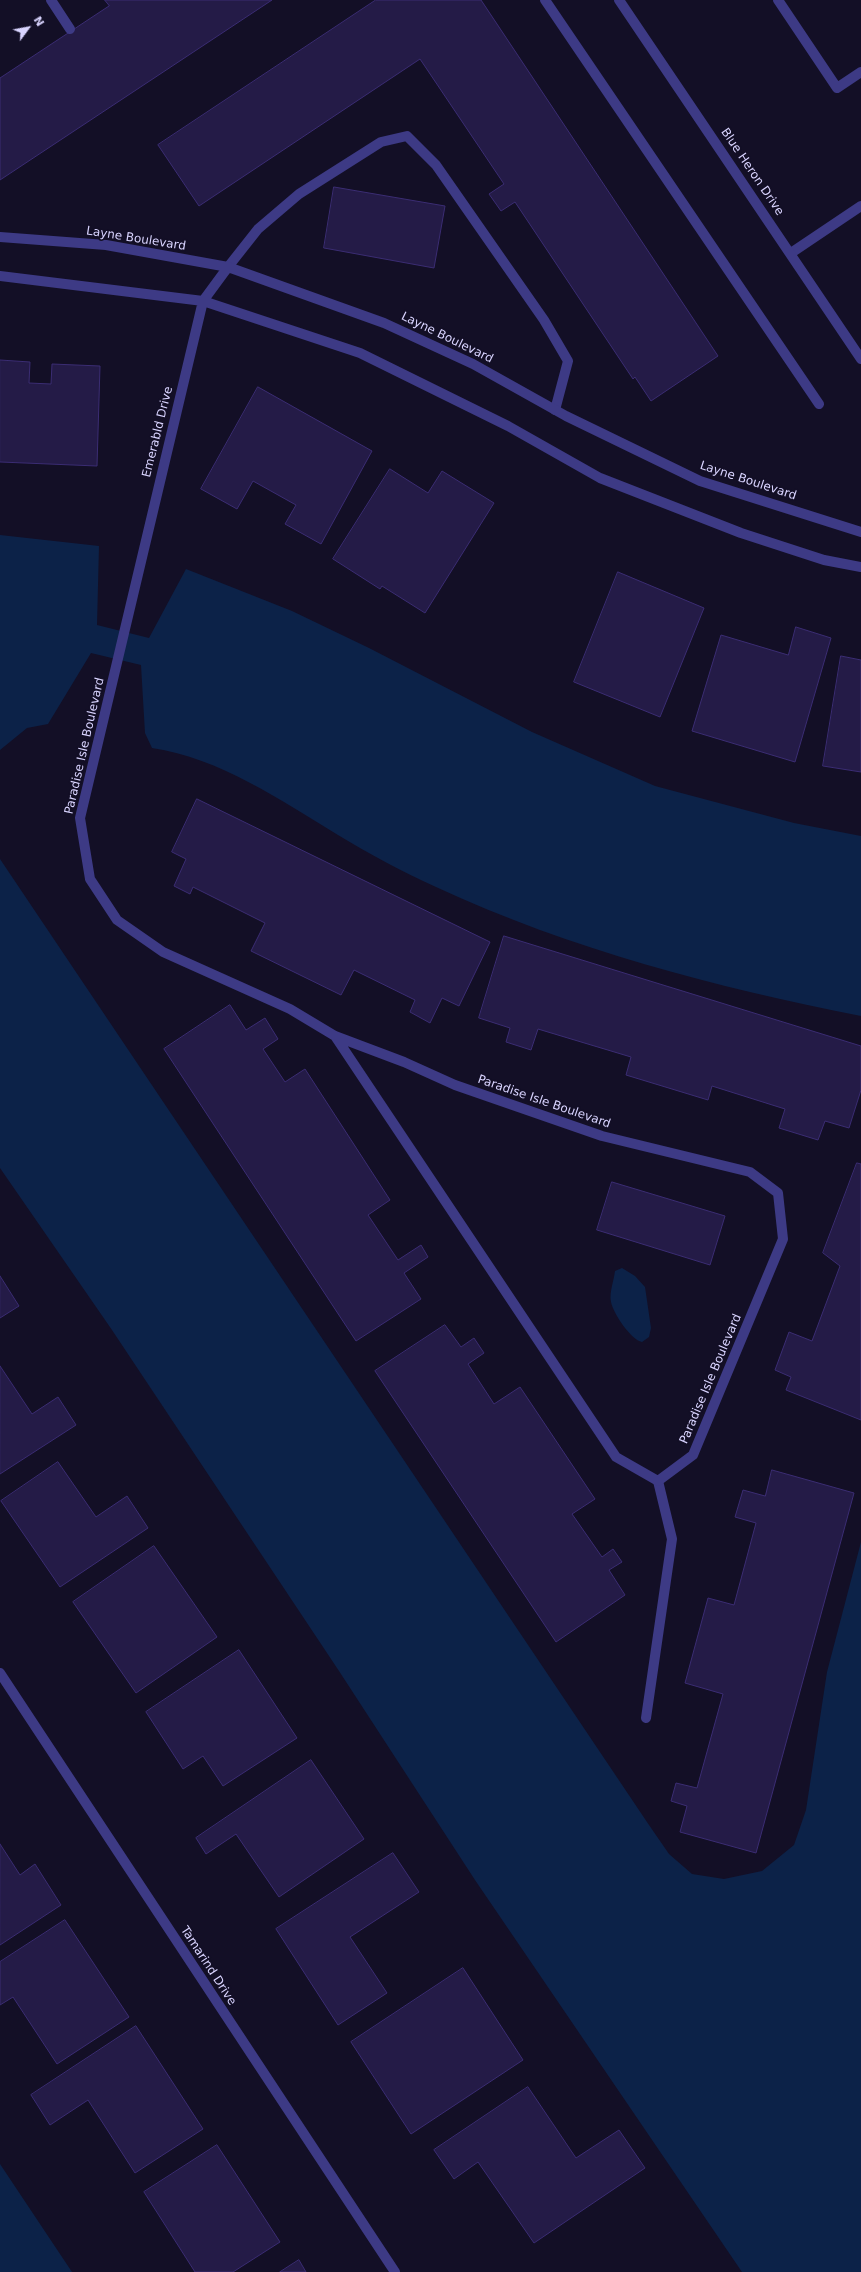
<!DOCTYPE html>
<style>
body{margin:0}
#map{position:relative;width:861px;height:2272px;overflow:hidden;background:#130f26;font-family:"DejaVu Sans",sans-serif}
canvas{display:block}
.north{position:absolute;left:8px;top:8px;width:40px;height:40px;-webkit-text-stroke:3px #130f26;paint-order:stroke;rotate:58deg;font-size:11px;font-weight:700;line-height:16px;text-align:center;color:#d9d4ff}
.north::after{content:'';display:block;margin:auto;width:14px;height:18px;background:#d9d4ff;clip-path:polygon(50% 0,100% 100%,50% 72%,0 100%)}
</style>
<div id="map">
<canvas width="861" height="2272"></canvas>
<div class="north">N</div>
</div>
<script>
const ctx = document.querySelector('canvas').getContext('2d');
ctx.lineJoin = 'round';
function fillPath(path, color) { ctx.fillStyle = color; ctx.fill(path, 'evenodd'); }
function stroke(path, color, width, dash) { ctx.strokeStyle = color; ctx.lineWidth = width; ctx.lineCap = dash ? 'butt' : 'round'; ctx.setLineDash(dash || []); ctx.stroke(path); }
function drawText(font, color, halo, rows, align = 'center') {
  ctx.font = font + ' "DejaVu Sans",sans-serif'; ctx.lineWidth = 3.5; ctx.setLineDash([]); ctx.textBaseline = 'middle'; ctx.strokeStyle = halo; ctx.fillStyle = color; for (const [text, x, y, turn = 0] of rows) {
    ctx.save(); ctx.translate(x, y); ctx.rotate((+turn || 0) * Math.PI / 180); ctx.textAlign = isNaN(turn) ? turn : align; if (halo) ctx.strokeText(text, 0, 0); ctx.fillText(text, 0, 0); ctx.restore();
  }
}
fillPath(new Path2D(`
 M0,535L99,546L97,625L149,638L186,569L292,611L369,648L532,732L655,786L794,823L861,836V1016C715,987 572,950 436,887C403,872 369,854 338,835C280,800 220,758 152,748L145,733L141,665L91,653L48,724L27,728L0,750Z
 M0,859L649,1825L669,1854L692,1874L724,1879L762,1871L794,1845L806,1810L827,1672L861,1542V2272H742L475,1880L339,1671L112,1330L0,1168Z
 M622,1268L635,1276L645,1287L651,1328L649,1337L642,1342C631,1340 613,1313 611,1302C609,1293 614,1280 615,1271Z
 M0,2164L72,2272H0Z`), '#0c2248');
const building = new Path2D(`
 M105,0H272L0,180V78L109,6Z
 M376,0H481L718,356L651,401L635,377L633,379L515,202L501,211L489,194L504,184L420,59L199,206L158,145Z
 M334,187L445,206L434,268L324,248Z
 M0,360L30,362L29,383L51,384L52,364L100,366L97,466L0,462Z
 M258,387L372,451L321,544L285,524L296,505L253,481L237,509L201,489Z
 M390,469L428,493L442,471L494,503L425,613L382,586L380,589L333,559Z
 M618,572L704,608L660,717L574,682Z
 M796,627L831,638L795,762L692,731L721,635L788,655Z
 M841,656L861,660V772L823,766Z
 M197,799L490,942L459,1006L442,998L430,1023L410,1012L415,1000L354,970L341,995L251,951L265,923L193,887L190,894L174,886L186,859L172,852Z
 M504,936L861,1046V1090L849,1128L825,1121L818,1140L779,1128L785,1109L712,1086L708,1100L626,1075L631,1057L538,1029L531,1050L506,1042L510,1028L479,1018Z
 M230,1005L246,1030L265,1018L278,1039L263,1049L285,1082L305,1069L390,1200L368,1215L398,1260L421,1245L428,1257L404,1273L421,1299L356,1341L164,1049Z
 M857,1163L861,1164V1420L786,1390L791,1377L775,1370L789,1332L812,1341L840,1266L823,1253Z
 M612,1182L725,1216L710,1265L597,1230Z
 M0,1276L19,1306L0,1318Z
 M445,1325L461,1347L474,1338L484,1353L468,1364L494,1404L520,1387L595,1499L572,1514L602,1557L613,1549L622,1562L609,1570L625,1595L556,1642L375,1371Z
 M0,1366L32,1414L58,1397L76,1425L0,1474Z
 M58,1462L96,1517L127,1496L148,1528L60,1587L1,1501Z
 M772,1470L854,1493L756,1853L680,1832L687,1806L671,1801L676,1783L697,1788L723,1694L685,1683L708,1598L734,1605L756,1523L735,1517L743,1490L765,1496Z
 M154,1546L217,1637L136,1693L73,1602Z
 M239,1650L297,1738L223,1786L203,1756L183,1769L146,1712Z
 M311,1760L364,1839L279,1897L236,1834L206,1854L196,1838Z
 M0,1844L20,1875L35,1864L61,1905L0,1945Z
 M393,1853L419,1892L350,1937L387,1993L338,2025L276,1929Z
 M65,1920L129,2017L57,2064L13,1997L0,2005V1962Z
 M463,1968L523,2060L411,2134L351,2042Z
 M136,2026L203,2129L135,2173L88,2100L50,2125L31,2095Z
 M528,2087L576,2158L619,2130L645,2168L534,2243L478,2162L454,2179L434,2150Z
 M217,2145L280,2242L233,2272H195L144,2192Z
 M299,2260L306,2272H280Z`);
fillPath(building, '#241b47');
stroke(building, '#3b2d73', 1);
stroke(new Path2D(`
 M51,0L70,29
 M545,0L819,404
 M778,0L837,88L861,72
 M791,253L861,206
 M228,267L258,229L299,194L381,142L407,136L436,165L544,320L568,361L555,410
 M646,1718L672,1539L658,1481`), '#3d3a85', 10);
stroke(new Path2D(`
 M619,0L861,359
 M0,237L106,245L228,267L384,323L473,364L566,416L700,481L861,532
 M228,267L203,301L80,818L90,879L117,920L163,952L290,1009L335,1036L404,1062L455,1085L602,1136L750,1172L778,1193L783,1239L693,1455L658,1481L616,1457L335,1036
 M0,276L203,301L360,353L508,426L600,478L741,533L824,560L861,567
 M0,1673L395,2272`), '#3d3a85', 10);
drawText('12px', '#d9d4ff', '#130f26', [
 ["Blue Heron Drive",752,172,56],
 ["Layne Boulevard",136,239,9],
 ["Layne Boulevard",447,338,26],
 ["Emerabld Drive",158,432,-76],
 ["Layne Boulevard",748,481,18],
 ["Paradise Isle Boulevard",85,746,-77],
 ["Paradise Isle Boulevard",544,1102,19],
 ["Paradise Isle Boulevard",711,1379,-67],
 ["Tamarind Drive",208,1966,57]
]);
</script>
